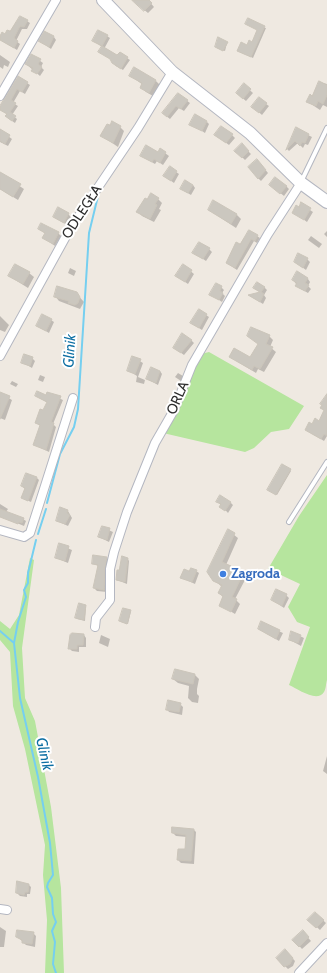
<!DOCTYPE html>
<meta charset="utf-8">
<style>
body{margin:0}
canvas{display:block;background:#efe9e1}
</style>
<canvas width="327" height="973"></canvas>
<script>
const ctx = document.querySelector('canvas').getContext('2d');
ctx.lineJoin = 'round';
function fillPath(path, color) { ctx.fillStyle = color; ctx.fill(path, 'evenodd'); }
function stroke(path, color, width, dash) { ctx.strokeStyle = color; ctx.lineWidth = width; ctx.lineCap = dash ? 'butt' : 'round'; ctx.setLineDash(dash || []); ctx.stroke(path); }
function drawText(font, color, halo, rows, align = 'center') {
  ctx.font = font + ' Cabin,sans-serif'; ctx.lineWidth = 4; ctx.setLineDash([]); ctx.textBaseline = 'middle'; ctx.strokeStyle = halo; ctx.fillStyle = color; for (const [text, x, y, turn = 0] of rows) {
    ctx.save(); ctx.translate(x, y); ctx.rotate((+turn || 0) * Math.PI / 180); ctx.textAlign = isNaN(turn) ? turn : align; if (halo) ctx.strokeText(text, 0, 0); ctx.fillText(text, 0, 0); ctx.restore();
  }
}
fillPath(new Path2D(`
 M209,352L304,406L289,429L271,432L254,448L245,452L163,433L201,354Z
 M327,475V680C326,683 326,689 324,692C317,703 298,689 289,685L310,627L297,622L288,607L300,584L268,569L299,516Z
 M30,558L34,560L22,648L25,698L35,721L51,807L61,888L64,973H45L47,920L43,875L45,845L25,749L13,706L10,652L0,640V621L10,629L19,615Z`), '#b6e59e');
fillPath(new Path2D(`
 M136,0H148L154,7L148,13L137,4Z
 M27,21L30,23L27,29H22L16,41L20,44L17,50L1,40Z
 M247,24L266,28L253,58L240,52L252,43L258,30Z
 M107,36L110,38L104,49L118,57L127,58L130,60L123,70L116,66L102,47L94,41Z
 M54,37L56,40L51,49L40,41Z
 M227,43L225,51L217,48Z
 M0,55L10,62L8,67L4,65L3,69L0,67Z
 M32,55L43,63L41,67L44,70L40,76L26,64Z
 M131,76L155,80L160,85L153,96L146,92L141,87L143,85Z
 M18,77L30,85L25,94L20,91L13,103L18,106L12,115L17,119L15,123L9,119L6,116L8,114L0,108Z
 M319,82L327,84V107L323,105L320,110L308,102L313,97Z
 M244,85L253,93L246,101L240,96Z
 M178,94L190,103L184,111L179,108L170,119L166,116Z
 M266,104L269,106L262,115L253,107Z
 M207,122L209,124L205,133L191,124Z
 M120,127L124,131L118,147L102,136Z
 M296,129L312,137L308,145L305,144L303,148L298,143L289,151L287,149Z
 M1,131L12,139L8,146L0,142Z
 M232,135L235,138L229,145L218,137Z
 M242,145L251,154L245,160L236,151Z
 M161,150L169,156L163,165L157,161L155,164L141,156L159,153Z
 M260,163L268,173L261,181L258,178Z
 M176,172L179,174L174,183L164,176Z
 M0,173L24,189L18,200L0,189Z
 M193,185L195,188L191,195L184,191Z
 M286,186L289,189L284,196L273,187Z
 M158,199L162,203L159,209L161,210L154,222L142,216L138,212Z
 M301,204L313,212L307,222L293,212Z
 M209,210L237,215L241,219L236,228Z
 M68,214L71,217L67,225L54,217Z
 M39,229L58,233L61,236L55,246L44,238L46,234Z
 M249,231L260,238L257,243L254,241L237,270L227,263L241,246Z
 M327,231V237L324,234Z
 M311,236L322,244L319,248L308,240Z
 M209,249L212,252L206,261L194,253Z
 M307,259L310,262L306,270L295,262Z
 M183,265L194,274L188,284L179,278Z
 M70,268L76,271L74,276L68,273Z
 M29,273L34,277L28,288L9,276Z
 M308,279L310,282L308,286L311,289L308,293L299,288L293,280Z
 M221,287L224,290L222,293L225,296L222,302L210,294Z
 M264,287L267,290L264,295L266,298L263,304L250,296L261,293L254,288Z
 M76,293L84,302L80,309L59,301L55,296Z
 M206,315L209,317L202,330L194,325Z
 M0,316L9,325L5,332L0,330Z
 M51,320L54,322L49,333L37,326Z
 M248,336H269L273,340L270,347L276,352L264,372L258,369L256,373L230,357L251,359L259,344Z
 M191,340L194,343L184,355L174,348Z
 M133,357L143,363L138,377L145,380L144,384L136,382L137,376L128,370Z
 M32,358L35,361L32,368L22,362Z
 M160,371L162,374L158,385L147,379Z
 M178,373L183,376L181,381L175,377Z
 M40,375L45,377L43,382L38,380Z
 M12,381L18,384L16,387L10,384Z
 M0,393L12,400L5,420L0,418Z
 M48,393L63,400L53,424L56,427L49,452L35,445L41,426L36,423L48,403L36,396H47Z
 M327,399V436L324,441L306,430L319,422L325,411L321,408Z
 M290,470L291,471L277,495L270,491Z
 M37,478L39,480L31,502L22,498L25,489L22,486Z
 M218,502H230L233,505L228,513Z
 M0,504L8,509L6,512L23,519L26,521L24,526L0,516Z
 M68,511L72,518L68,526L57,521Z
 M102,527L113,532L109,542L99,537Z
 M229,531L238,538L226,565L233,571L232,572L245,580L235,599L240,604L235,614L220,605L223,597L219,593L222,587L214,580Z
 M60,545L72,550L68,563L56,558Z
 M107,558L109,561L107,592L97,591L94,588L98,566L93,563Z
 M127,558L129,561L127,584L117,580Z
 M196,571L199,573L195,584L182,578L190,572Z
 M286,595L289,598L284,608L273,600Z
 M86,606L85,621L77,619L76,618Z
 M131,611L128,624L121,622L120,621Z
 M261,623L283,633L279,641L259,629Z
 M292,632L304,638L301,646L290,640Z
 M84,635L86,638V647H79V652L72,651L69,648Z
 M101,635L110,639L108,647L99,643Z
 M175,671L195,675L199,679L197,689V694L199,696L198,703L192,702L188,698L189,686L178,683L173,679Z
 M180,704L183,707L182,715L169,712L167,709Z
 M327,756V774L323,771Z
 M194,830L196,832L194,864L181,863L178,860L186,850L187,837L176,836L173,833Z
 M28,884L31,887L30,894H27V897L20,896L17,893Z
 M315,913L326,923L320,930L309,920Z
 M0,927L6,931L4,947H0Z
 M303,932L311,941L302,949L294,940Z
 M33,933L36,936L35,947L26,945L17,936Z
 M285,950L295,961L293,966L288,969L277,958Z`), '#0003');
stroke(new Path2D(`
 M47,503L60,454L74,427L78,409L89,233L98,196
 M38,534L46,509
 M36,540L28,573V583L24,590L26,597L18,622L14,643L20,698L38,777L50,843L53,875L48,883L47,887L52,898L53,914L56,922L52,931L55,942L53,964L56,973
 M0,631L14,643`), '#75cff0', 2);
const building = new Path2D(`
 M132,0H149L152,3L144,11Z
 M20,16L28,20L24,27L20,26L14,38L18,41L14,48L0,40V36L2,32L5,34L7,30L10,31Z
 M248,18L265,26L251,57L237,51L241,42L247,45L249,40L252,42L257,30L245,24Z
 M98,30L108,35L102,46L92,41Z
 M44,31L54,36L49,47L38,41Z
 M218,37L228,42L223,51L215,47Z
 M102,46L117,55L120,52L128,57L121,69L112,63L110,59L98,52Z
 M31,54L41,59L38,64L42,67L37,74L31,71L33,68L25,64Z
 M134,67L156,80L149,93L140,88L142,83L129,76Z
 M18,76L28,82L22,92L17,89L11,100L16,103L10,112L16,116L12,121L5,116L7,114L0,110V106Z
 M319,81L327,85V95L323,104L318,101L316,106L306,102L310,94L312,96Z
 M244,83L251,89L243,99L236,93Z
 M178,93L188,100L181,109L176,106L167,117L162,113Z
 M259,97L267,103L259,113L251,107Z
 M195,114L207,121L202,131L189,125Z
 M112,121L121,126L113,143L100,136L107,124L110,125Z
 M221,126L233,134L226,143L214,135Z
 M296,127L309,134L305,143L302,142L300,146L295,141L286,150Z
 M0,129L10,135L5,144L0,141Z
 M242,143L249,151L242,158L234,151Z
 M146,145L158,152L160,148L166,152L160,163L154,159L152,162L140,156Z
 M257,159L266,170L258,179L248,167Z
 M170,166L177,171L171,181L163,176Z
 M0,172L21,184L13,197L0,189Z
 M275,177L287,186L280,194L269,185Z
 M185,180L193,185L188,193L180,189Z
 M151,193L159,198L155,204L157,205L150,219L136,212L145,198L147,199Z
 M213,200L237,214L231,224L208,210Z
 M301,202L311,208L304,220L292,213L296,205L299,207Z
 M58,207L69,213L64,223L53,217Z
 M41,223L59,232L53,244L42,238L45,233L38,229Z
 M249,230L258,235L255,241L251,239L235,268L226,263L236,242L240,244Z
 M199,242L210,248L203,259L192,253Z
 M298,253L308,258L303,268L294,262Z
 M15,264L30,272L23,284L8,276Z
 M183,264L192,270L185,282L175,276Z
 M297,271L308,278L305,283L309,285L305,291L295,286L297,283L292,280Z
 M257,282L265,287L261,292L264,294L260,302L248,295L260,292L253,288Z
 M216,283L222,286L220,291L223,293L219,300L209,295Z
 M57,286L77,292L80,297L78,303L75,305L68,303L69,301L54,297Z
 M199,309L207,314L199,328L190,323Z
 M42,314L52,319L46,331L36,326Z
 M251,327L270,335L266,344L273,347L260,369L254,366L252,370L229,357L234,348L250,357L258,344L247,336Z
 M182,333L192,340L181,353L173,348Z
 M24,354L33,357L30,366L21,363Z
 M132,356L141,359L135,374L127,371Z
 M151,367L160,371L156,383L146,379Z
 M37,391L46,395L47,392L61,396L51,422L54,423L46,450L33,445L40,425L35,423L40,409L43,410L47,402L35,396Z
 M0,392L10,396L0,419Z
 M327,394V436L324,434L321,439L305,430L309,422L312,424L315,418L319,421L324,410L320,408L322,405L320,404Z
 M282,464L291,469L276,495L267,490Z
 M26,473L37,477L28,501L21,498L25,488L21,486Z
 M220,495L231,502L225,511L219,507L221,504L216,502Z
 M60,507L68,510L67,513L70,515L65,524L56,521Z
 M0,509L24,518L22,523L19,522L18,524L0,517Z
 M102,526L110,528L107,540L98,537Z
 M228,529L235,533L222,562L231,566L229,569L242,576L232,597L237,599L231,612L219,606L223,596L218,593L222,585L213,581L207,572Z
 M59,543L69,546L65,561L55,558Z
 M93,555L107,557L105,569L104,590L93,588L98,565L92,564Z
 M122,556L128,558L125,582L116,580L117,570H119Z
 M191,568L197,570L192,582L180,578L184,569L189,571Z
 M276,589L287,594L282,606L271,600Z
 M79,603L86,605L84,620L75,618Z
 M123,608L131,610L127,624L119,621Z
 M261,621L280,630L276,639L258,629Z
 M291,631L301,635L298,643L289,640Z
 M72,633L84,634L83,645H77V649H68L70,635Z
 M175,669L195,674L193,684L172,679Z
 M168,700L181,703L179,712L166,710Z
 M172,827L194,829L191,861L177,860L178,849H185L186,835L172,833Z
 M17,881L29,884L28,892H25L24,895L16,893Z
 M315,912L324,920L316,928L307,920Z
 M17,930L34,932L32,944L22,943V940L16,937Z
 M303,930L309,937L299,947L292,940Z
 M285,949L293,958L290,964L284,967L276,958Z`);
fillPath(building, '#cbc7bf');
stroke(building, '#cbc5ba', 1);
const lane = new Path2D(`
 M301,182L327,128
 M289,522L327,462`);
const street = new Path2D(`
 M0,96L56,0
 M0,356L70,229L138,128L172,72
 M0,530L24,537L30,533L73,398
 M95,627L96,618L110,600V569L114,552L127,512L155,443L174,410L192,365L268,234L301,183
 M0,909L7,910
 M299,973L327,943`);
const secondary = new Path2D(`
 M103,0L172,72L250,133L301,183L327,202`);
stroke(lane, '#b4b7c1', 6);
stroke(street, '#b4b7c1', 10);
stroke(secondary, '#b4b7c1', 14);
stroke(lane, '#fff', 4);
stroke(street, '#fff', 8);
stroke(secondary, '#fff', 12);
for (const [x, y, r, color] of [
 [223,574,4,"#3f7fe0"]
]) { const dot = new Path2D(); dot.arc(x, y, r, 0, 2 * Math.PI); ctx.fillStyle = color; ctx.fill(dot); stroke(dot, '#fff', 1.5); }
drawText('14px', '#2e2e2e', '#fff', [
 ["ODLEGŁA",82,212,-57],
 ["ORLA",178,398,-66]
]);
drawText('bold 14px', '#366cbe', '#fff', [
 ["Zagroda",231,574]
], 'left');
drawText('italic 15px', '#0d6fa3', '#fff', [
 ["Glinik",70,351,-86],
 ["Glinik",44,754,77]
]);
</script>
